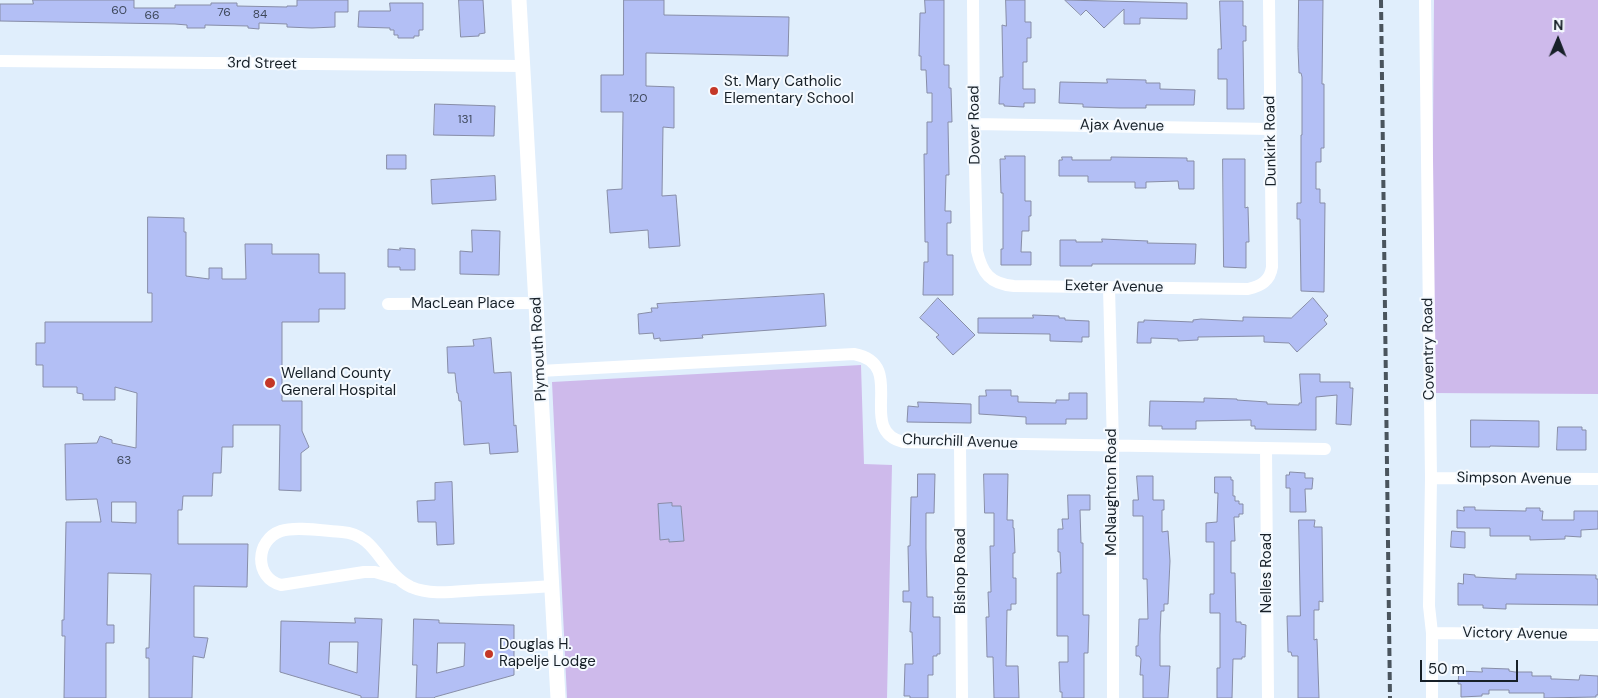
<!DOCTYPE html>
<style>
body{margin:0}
#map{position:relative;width:1598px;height:698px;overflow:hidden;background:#e0eefc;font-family:"DM Sans",sans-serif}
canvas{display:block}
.north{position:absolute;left:1533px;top:15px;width:50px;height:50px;-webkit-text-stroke:4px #f5faff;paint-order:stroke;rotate:1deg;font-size:14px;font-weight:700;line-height:20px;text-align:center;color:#172028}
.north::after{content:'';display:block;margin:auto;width:18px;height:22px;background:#172028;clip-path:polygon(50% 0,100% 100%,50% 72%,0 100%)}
.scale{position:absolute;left:1420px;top:660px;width:98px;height:22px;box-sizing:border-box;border:2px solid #172028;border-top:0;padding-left:6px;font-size:15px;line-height:18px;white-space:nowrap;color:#172028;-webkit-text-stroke:4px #f5faff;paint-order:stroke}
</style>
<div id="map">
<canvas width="1598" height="698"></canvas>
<div class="north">N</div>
<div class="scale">50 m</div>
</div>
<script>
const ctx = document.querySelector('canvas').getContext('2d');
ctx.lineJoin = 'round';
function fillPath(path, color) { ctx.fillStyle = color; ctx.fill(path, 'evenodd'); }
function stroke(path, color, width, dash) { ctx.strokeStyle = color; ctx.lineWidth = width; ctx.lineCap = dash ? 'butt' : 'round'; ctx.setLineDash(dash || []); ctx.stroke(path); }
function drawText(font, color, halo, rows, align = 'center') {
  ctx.font = font + ' "DM Sans",sans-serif'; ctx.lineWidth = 4; ctx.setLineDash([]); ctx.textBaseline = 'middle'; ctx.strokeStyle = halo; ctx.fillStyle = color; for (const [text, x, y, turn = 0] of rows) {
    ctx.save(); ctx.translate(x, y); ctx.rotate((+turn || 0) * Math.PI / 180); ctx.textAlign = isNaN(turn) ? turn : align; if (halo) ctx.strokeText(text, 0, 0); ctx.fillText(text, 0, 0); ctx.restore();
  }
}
fillPath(new Path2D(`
 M1434,0H1598V394L1431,393Z
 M861,365L864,464L892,465L887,698H567L552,382Z`), '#cebaeb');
const building = new Path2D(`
 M33,0H134V8H175V5H211V3H237V6L287,7V6H297V0H348V12H335V27L312,28L287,27V24L259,23V29L248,28V26L205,25V28H187V25L175,24L0,21V4H33Z
 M459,0H483L485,33L479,34V36L461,37Z
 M624,0H664V15L789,17L788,56L646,53V86L674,87V128L663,127L662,196L676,195L680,246L649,248L648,230L610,233L607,190L622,189L623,112H601V75H623Z
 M925,0H944V65H949V88H951L952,122H948L949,175H946L945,211H951V223H947V255H953V295H923L924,262H928V242H925L924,154H927V122H932V93H927L926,70H921V56H919L920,13H925Z
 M1006,0H1025V22H1031V38H1027V62H1023V89H1035V103H1024V107L1004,106V104H999L1000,77H1003L1002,25L1006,26Z
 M1065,0L1187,3V19L1140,18V24H1124V9L1104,28L1086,10L1081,15Z
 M1299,0H1323L1322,84H1324V148H1321V162H1316V189H1320V203H1325L1324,292L1301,291L1300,219H1297V203H1301V135H1302V77L1301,73H1299L1298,48Z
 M1220,1H1243V26H1246V41H1243L1244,109H1227V79H1218V49H1221Z
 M390,3H423V30H419V36H414V38H398V35H394V30H390V28L358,27L359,11H390Z
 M1107,79L1146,80V83H1160V89L1195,90L1194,105H1146V108H1120L1083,107V104L1059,103L1060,82L1107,83Z
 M435,104L495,106L494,136L434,135Z
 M387,155H406V169H387Z
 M1005,156H1025V201H1031V216H1029V231H1022L1021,252H1031V265H1001V249H1003V193H1001L1000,159H1005Z
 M1062,157H1072V160H1111V157L1187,158V161H1194V189H1179L1178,181L1146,182V188H1135V182H1088V176H1059V160H1062Z
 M1223,159H1245V208L1248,207L1249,242H1246V268L1224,267Z
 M495,176L496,200L432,204L431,180Z
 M148,217L184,218V232H186V276L209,279V268H222V279H246L245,244H272V254H319V273H345V309H319V322H282V401H302V431L309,447L301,453V491L279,490L280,425H233V447H222L221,473H213L212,496H183L182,510H178V544H248L247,587L194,586V637L208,638L204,658L193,656L192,698H149V658H146V648H149L151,574L108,573L107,625H114V643H106V698H64L65,636H62V620H64L66,522H101L97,499L66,500L65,444L97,443L100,436L112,440V443L136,448L137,393L115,387V400H83V394L77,393V387H43V365H36V343H45V322H152V293H148ZM112,502H136V523L112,522Z
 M472,230L500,231L499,275L460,274V251L472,252Z
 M1102,239L1148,241L1147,243L1196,244L1195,264H1092V266H1060V240H1076V242H1102Z
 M400,248L415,249V270H400V267H388V249L400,250Z
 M824,294L826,326L702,335L703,338L660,341V338L654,339L653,333L639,334L638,314L652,312L651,308H658L657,304Z
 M938,298L975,335L953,355L936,337L939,335L920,318Z
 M1313,298L1328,316L1324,320L1327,324L1297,352L1289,343L1264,342V336L1198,337V340L1178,341V339L1151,338V343H1137L1138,322H1144V320L1193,322V320L1201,319L1243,321V317L1291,318Z
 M1033,315L1059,316V318H1065V320L1089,321V337H1082V342L1050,341V334L978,333V318H1033Z
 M491,338L494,373L511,372L514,426L516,425L518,452L490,454L489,443L464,445L461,401H459L458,393H457L455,373H448L447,347L474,346L473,340Z
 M1300,374H1320V382H1350V388H1353L1351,425L1336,424L1337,395L1316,397V430L1255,429V426H1251V420L1196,421V429H1162V426H1149L1150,401L1204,402V398L1237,399V400L1267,402V404L1299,405V403H1301Z
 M986,390H1011V396H1018V402L1056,403V400H1069V393H1087V419H1066V424H1026V417L979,414V396H986Z
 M918,402L971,404V423L907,422L908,406L918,407Z
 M1471,420L1539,421V447L1490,446V447H1471Z
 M1558,427H1582V430H1586V450H1557Z
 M1290,472L1305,473V478H1313L1312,489H1305L1306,512H1290V488H1286V475H1289Z
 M918,474H935L934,513H926V548L927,597H933V617H940V654H937V656H933V675H928V698H910V696H904L905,664H913L912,632H910L911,602H903V591H909L908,546H910L911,497H917Z
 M984,474H1008L1007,520H1013V528H1014L1015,553H1013V578H1016V604H1011V610H1007L1006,666H1018L1019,698H994L993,657H987L986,617H989L988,592H991L990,546H994V513H985Z
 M1137,476H1153V500H1164V510H1162V532L1168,531L1170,561L1168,604H1164V611H1161L1160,635V666H1170L1168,698H1143V675H1140L1141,659L1139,656H1136V646H1138L1139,619H1148L1147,579H1143V516H1133V500H1138Z
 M1215,477H1231V480H1233V496H1235V501H1239V504H1243V514H1239V517H1234L1235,541H1231V573H1235L1236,622H1241V624L1246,625L1245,657H1242V659H1233L1232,698H1217V668H1220V613H1210V594H1214V542H1206V523L1217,522L1218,493H1215Z
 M452,482L454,544L437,545L436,522H418L417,501L435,500V483Z
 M1068,495H1090V510H1080L1081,543H1083V615H1089L1088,653H1084V698H1062V692H1060L1059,662H1068V636H1057V573H1061L1060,552H1058V529H1063L1062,519H1068Z
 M672,503V506H681L684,541L669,542V539L660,540L658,504Z
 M1464,507H1475V510L1525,511H1526V508H1540V511H1543L1542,520H1574V511H1598V529L1581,530V537L1565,536V539L1530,540V536H1490V528H1457V510L1464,511Z
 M1299,520H1315L1314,527H1322L1323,602L1319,601V610H1314V640L1317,639L1319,698H1298V656H1292L1291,652H1288L1287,616H1300Z
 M1452,531L1465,532V548L1451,547Z
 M1464,574L1475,575V577L1493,578L1516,579V574L1596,575V579H1598V605L1506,604V609L1483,608V605H1458V583L1463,584Z
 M355,618L382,619L378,698H361V696L280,672L281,621L355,623ZM330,642H358L357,673L329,664Z
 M414,619L439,620V623L514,625V675L435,697L434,698H416L417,665H413ZM438,643H465L464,666L437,673Z
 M1482,668L1509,669V671L1515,672H1532V676H1551V679H1555L1579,680L1580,675L1598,676V695H1596V697L1544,698V693H1509V690H1489V694H1482V696L1461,697V684H1458L1459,671L1482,672Z`);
fillPath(building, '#b3bff5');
stroke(building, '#878da7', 1);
stroke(new Path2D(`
 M973,0L974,124L977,251C982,273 990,284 1014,286L1248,289C1261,286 1270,281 1272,267L1269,0
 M1425,0L1431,478L1429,606L1432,633V698
 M0,61L523,66
 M974,124L1271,129
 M1109,287L1113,446V698
 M388,304L537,303
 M540,371L854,354C909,364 855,430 903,442L1325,449
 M960,443L962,698
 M1266,448L1268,698
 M1431,478L1598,479
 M396,578L375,572H364L281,585C254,578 255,540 281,531C296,526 325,531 342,532C377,534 381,573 411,587C432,596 457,591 479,590C503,589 527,588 552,586
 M1432,633L1598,635`), '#fff', 12);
stroke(new Path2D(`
 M519,0L558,698`), '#fff', 15);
stroke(new Path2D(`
 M1381,0L1390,698`), '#4a545d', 4, [8, 4]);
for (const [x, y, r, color] of [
 [714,91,5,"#c43727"],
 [270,383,6,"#c43727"],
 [489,654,5,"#c43727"]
]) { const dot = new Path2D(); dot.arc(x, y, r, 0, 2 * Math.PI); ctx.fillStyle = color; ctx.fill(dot); stroke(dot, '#f5faff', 2); }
drawText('12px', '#3e485b', null, [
 ["60",119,11],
 ["76",224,13],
 ["84",260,15],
 ["66",152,16],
 ["120",638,99],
 ["131",465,120],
 ["63",124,461]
]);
drawText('15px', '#172028', '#f5faff', [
 ["3rd Street",262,64,1],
 ["Dover Road",975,125,-91],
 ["Ajax Avenue",1122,126,1],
 ["Dunkirk Road",1271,141,-91],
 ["Exeter Avenue",1114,287,1],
 ["MacLean Place",463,304],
 ["Plymouth Road",539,349,-93],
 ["Coventry Road",1429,349,-91],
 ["Churchill Avenue",960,442,2],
 ["Simpson Avenue",1514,479,1],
 ["McNaughton Road",1112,492,-90],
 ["Bishop Road",961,571,-90],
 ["Nelles Road",1267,573,-90],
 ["Victory Avenue",1515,634,1]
]);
drawText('15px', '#172028', '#f5faff', [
 ["St. Mary Catholic",724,82],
 ["Elementary School",724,99],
 ["Welland County",281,374],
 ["General Hospital",281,391],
 ["Douglas H.",499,645],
 ["Rapelje Lodge",499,662]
], 'left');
</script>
